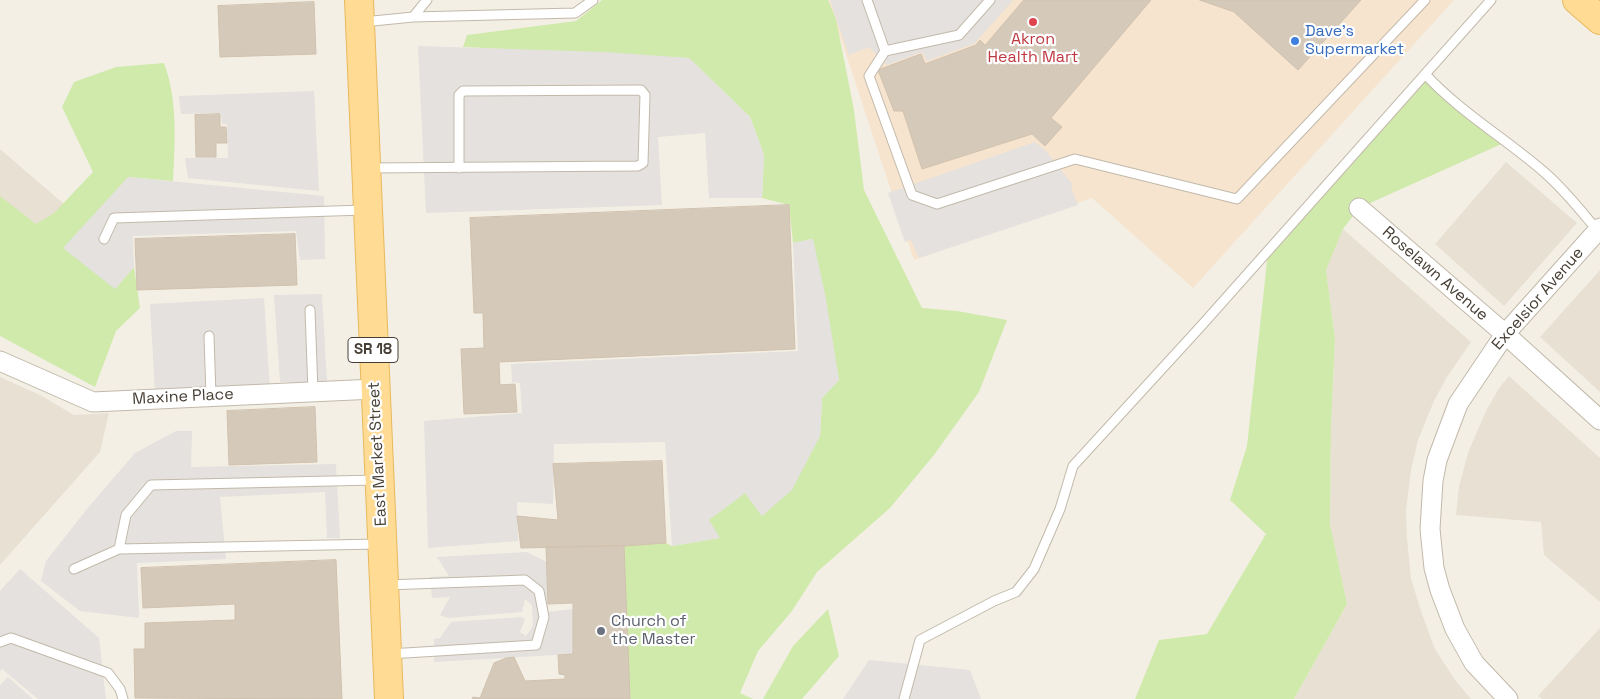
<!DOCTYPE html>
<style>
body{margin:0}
canvas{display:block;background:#f3efe5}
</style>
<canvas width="1600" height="699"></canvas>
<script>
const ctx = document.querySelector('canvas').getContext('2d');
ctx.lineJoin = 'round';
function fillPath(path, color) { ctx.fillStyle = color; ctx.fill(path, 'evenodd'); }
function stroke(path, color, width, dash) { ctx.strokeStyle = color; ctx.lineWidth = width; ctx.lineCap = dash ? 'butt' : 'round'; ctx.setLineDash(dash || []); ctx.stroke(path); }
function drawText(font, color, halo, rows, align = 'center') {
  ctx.font = font + ' "Space Grotesk",sans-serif'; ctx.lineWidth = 4.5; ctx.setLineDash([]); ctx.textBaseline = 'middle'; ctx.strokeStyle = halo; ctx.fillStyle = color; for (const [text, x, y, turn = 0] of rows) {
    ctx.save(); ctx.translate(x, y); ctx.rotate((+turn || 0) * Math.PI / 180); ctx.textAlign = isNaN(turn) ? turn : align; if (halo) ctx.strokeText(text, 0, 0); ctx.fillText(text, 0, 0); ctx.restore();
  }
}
fillPath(new Path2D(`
 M0,149L79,217L0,302Z
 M1506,162L1577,223L1504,306L1435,244Z
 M1343,229L1471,342L1447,377L1434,401L1418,440L1411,470L1406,510L1407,538L1411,579L1422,614L1435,649L1455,680L1471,699H1294L1347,604L1330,524L1331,427L1335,339L1326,270Z
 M1600,270V392L1540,337Z
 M1509,376L1600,458V602L1544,555L1541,522L1456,515L1459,486L1469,450L1487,409L1499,388Z
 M0,377L40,395L74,415L109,413L100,452L0,565Z
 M1600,628V699H1542L1538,696Z`), '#e8e0d3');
fillPath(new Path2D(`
 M828,0H1454L1193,288L1092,198L914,260Z`), '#f6e4cf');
fillPath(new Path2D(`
 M602,0H828L836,19L854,110L864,190L922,308L957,311L1007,320L979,392L934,455L890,508L817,572L792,611L758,651L740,693L753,699H630L624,546L666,543L672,546L719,538L708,520L745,493L762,516L820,436L822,398L839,380L812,239L793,243L789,205L762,198L764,155L750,117L689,58L463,47L467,35L576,21Z
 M164,63C178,100 175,143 173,181L128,177L115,289L134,267L140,308L116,331L95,387L0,336V196L36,224L54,213L93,172L62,107L74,82L116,67Z
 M1425,74L1506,142L1359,208L1343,229L1326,270L1335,339L1331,427L1330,524L1347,604L1294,699H1135L1159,640L1207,634L1266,534L1230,500L1247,446L1268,252Z
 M828,609L839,656L802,699H763L793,646Z`), '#d0eaac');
fillPath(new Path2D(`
 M830,0H1013L975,43L927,61L922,52L887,65L869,47L849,55Z
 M418,46L605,52L689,58L750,117L764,155L762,198H709L705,133L658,137L662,205L426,213Z
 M314,91L319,191L188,178L185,158H228L227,124H222L221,113L181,114L179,96Z
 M1035,142L1047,152L1073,185L1071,189L1078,205L919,258L912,242L910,240L905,242L888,193Z
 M128,177L324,196L325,259L300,260L296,231L133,236L134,267L115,289L63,248Z
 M813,239L826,299L839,380L822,398L820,436L792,490L762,516L745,493L709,520L720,538L672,546L665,442L554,444L553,504L517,502L518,541L428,548L424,421L522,413L520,383L512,382L511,364L798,351L793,243Z
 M322,294L327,383L280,382L274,295Z
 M264,298L270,389L155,394L150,304Z
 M176,431H192L191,467L336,464L340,538H327L325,492L220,497L226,559L137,563L139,618L80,611L41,581L46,561L87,509L135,453Z
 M527,552L547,562L548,612L573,609V654L434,662V639L440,638L451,622L521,617L525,619L520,632L526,636L533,626L532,605L525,599L522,612L448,618L440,615L450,597L432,598L430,577L449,576L437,557Z
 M20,569L99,638L106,699H38L2,669L0,671V591Z
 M869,660L970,670L981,699H843Z
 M8,677L33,699H0V685Z`), '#e4e1de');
const building = new Path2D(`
 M1024,0H1151L1051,118L1062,127L1045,146L1032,134L922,169L903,111H894L878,70L921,54L925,64L976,45L980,40L985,45Z
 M1200,0H1361L1298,70L1234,12Z
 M314,2L316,54L220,57L218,6Z
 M220,114V127H226L227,143H216V157H196L195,115Z
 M789,205L795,349L499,362L500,385L515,384L517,412L464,414L461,349L484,348L483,313H474L470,218Z
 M295,234L297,285L137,290L135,239Z
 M315,407L317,462L229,465L227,411Z
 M662,461L666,543L624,546L521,548L517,516L558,520L553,464Z
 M624,546L630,699H472L473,697L480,698L494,663L506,658L514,657L525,681L565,679V675L559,674L558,655L573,654V603L548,604L546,547Z
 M336,560L342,699L135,698L134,649H145V623L235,620V604L143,608L141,568Z`);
fillPath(building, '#d5caba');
stroke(building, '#d1c1ad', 1);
const service = new Path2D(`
 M867,0L885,51L869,76L912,195L937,204L1075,159L1237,199L1425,0
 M413,17L575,13L593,0
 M363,22L413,17L427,0
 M885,51L959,35L990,0
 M1425,74C1460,112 1505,138 1544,172C1564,189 1581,211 1598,231
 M369,168L638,166L643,163L645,95L641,90L463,91L459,95V168
 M104,239L114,218L365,210
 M310,310L313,392
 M209,336L211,396
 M119,549L126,515L151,485L377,480
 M74,569L119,549L380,544
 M386,585L525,580L539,591L544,617L536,645L389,654
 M0,642L11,638L108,673L120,689L123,699
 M904,699L920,640L994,601L1016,592L1034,569L1060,509L1073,466L1202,325L1491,0`);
const minor = new Path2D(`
 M1359,208L1505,334L1600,420
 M0,361L93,402L375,389
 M1508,699L1474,663L1455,629L1440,590L1434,568L1430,529L1433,481L1437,460L1458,404L1505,334L1600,228`);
const primary = new Path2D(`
 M359,0L389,699
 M1577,0L1600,20`);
stroke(service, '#c2b9aa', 11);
stroke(minor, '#c2b9aa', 21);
stroke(primary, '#e9b95e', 30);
stroke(service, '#fff', 9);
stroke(minor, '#fff', 19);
stroke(primary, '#ffdb93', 28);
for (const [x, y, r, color] of [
 [1033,22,5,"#e0444e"],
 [1295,41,5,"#3f7fe0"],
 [601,631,5,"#6b7280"]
]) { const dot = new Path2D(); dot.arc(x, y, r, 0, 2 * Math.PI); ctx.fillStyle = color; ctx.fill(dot); stroke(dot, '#fff', 2); }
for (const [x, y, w] of [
 [373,350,50]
]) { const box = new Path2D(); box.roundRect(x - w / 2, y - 12.5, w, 25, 4); ctx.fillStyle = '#fff'; ctx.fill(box); stroke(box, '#463e34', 1); }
drawText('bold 15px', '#463e34', null, [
 ["SR 18",373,350]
]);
drawText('16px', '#366cbe', '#fff', [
 ["Dave's",1305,32],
 ["Supermarket",1305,50]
], 'left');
drawText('16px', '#be3a42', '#fff', [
 ["Akron",1033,40],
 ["Health Mart",1033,58]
]);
drawText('16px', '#463e34', '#fff', [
 ["Roselawn Avenue",1435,274,41],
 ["Excelsior Avenue",1538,299,-49],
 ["Maxine Place",183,397,-3],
 ["East Market Street",378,454,-93]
]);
drawText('16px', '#5b616d', '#fff', [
 ["Church of",611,622],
 ["the Master",611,640]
], 'left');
</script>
